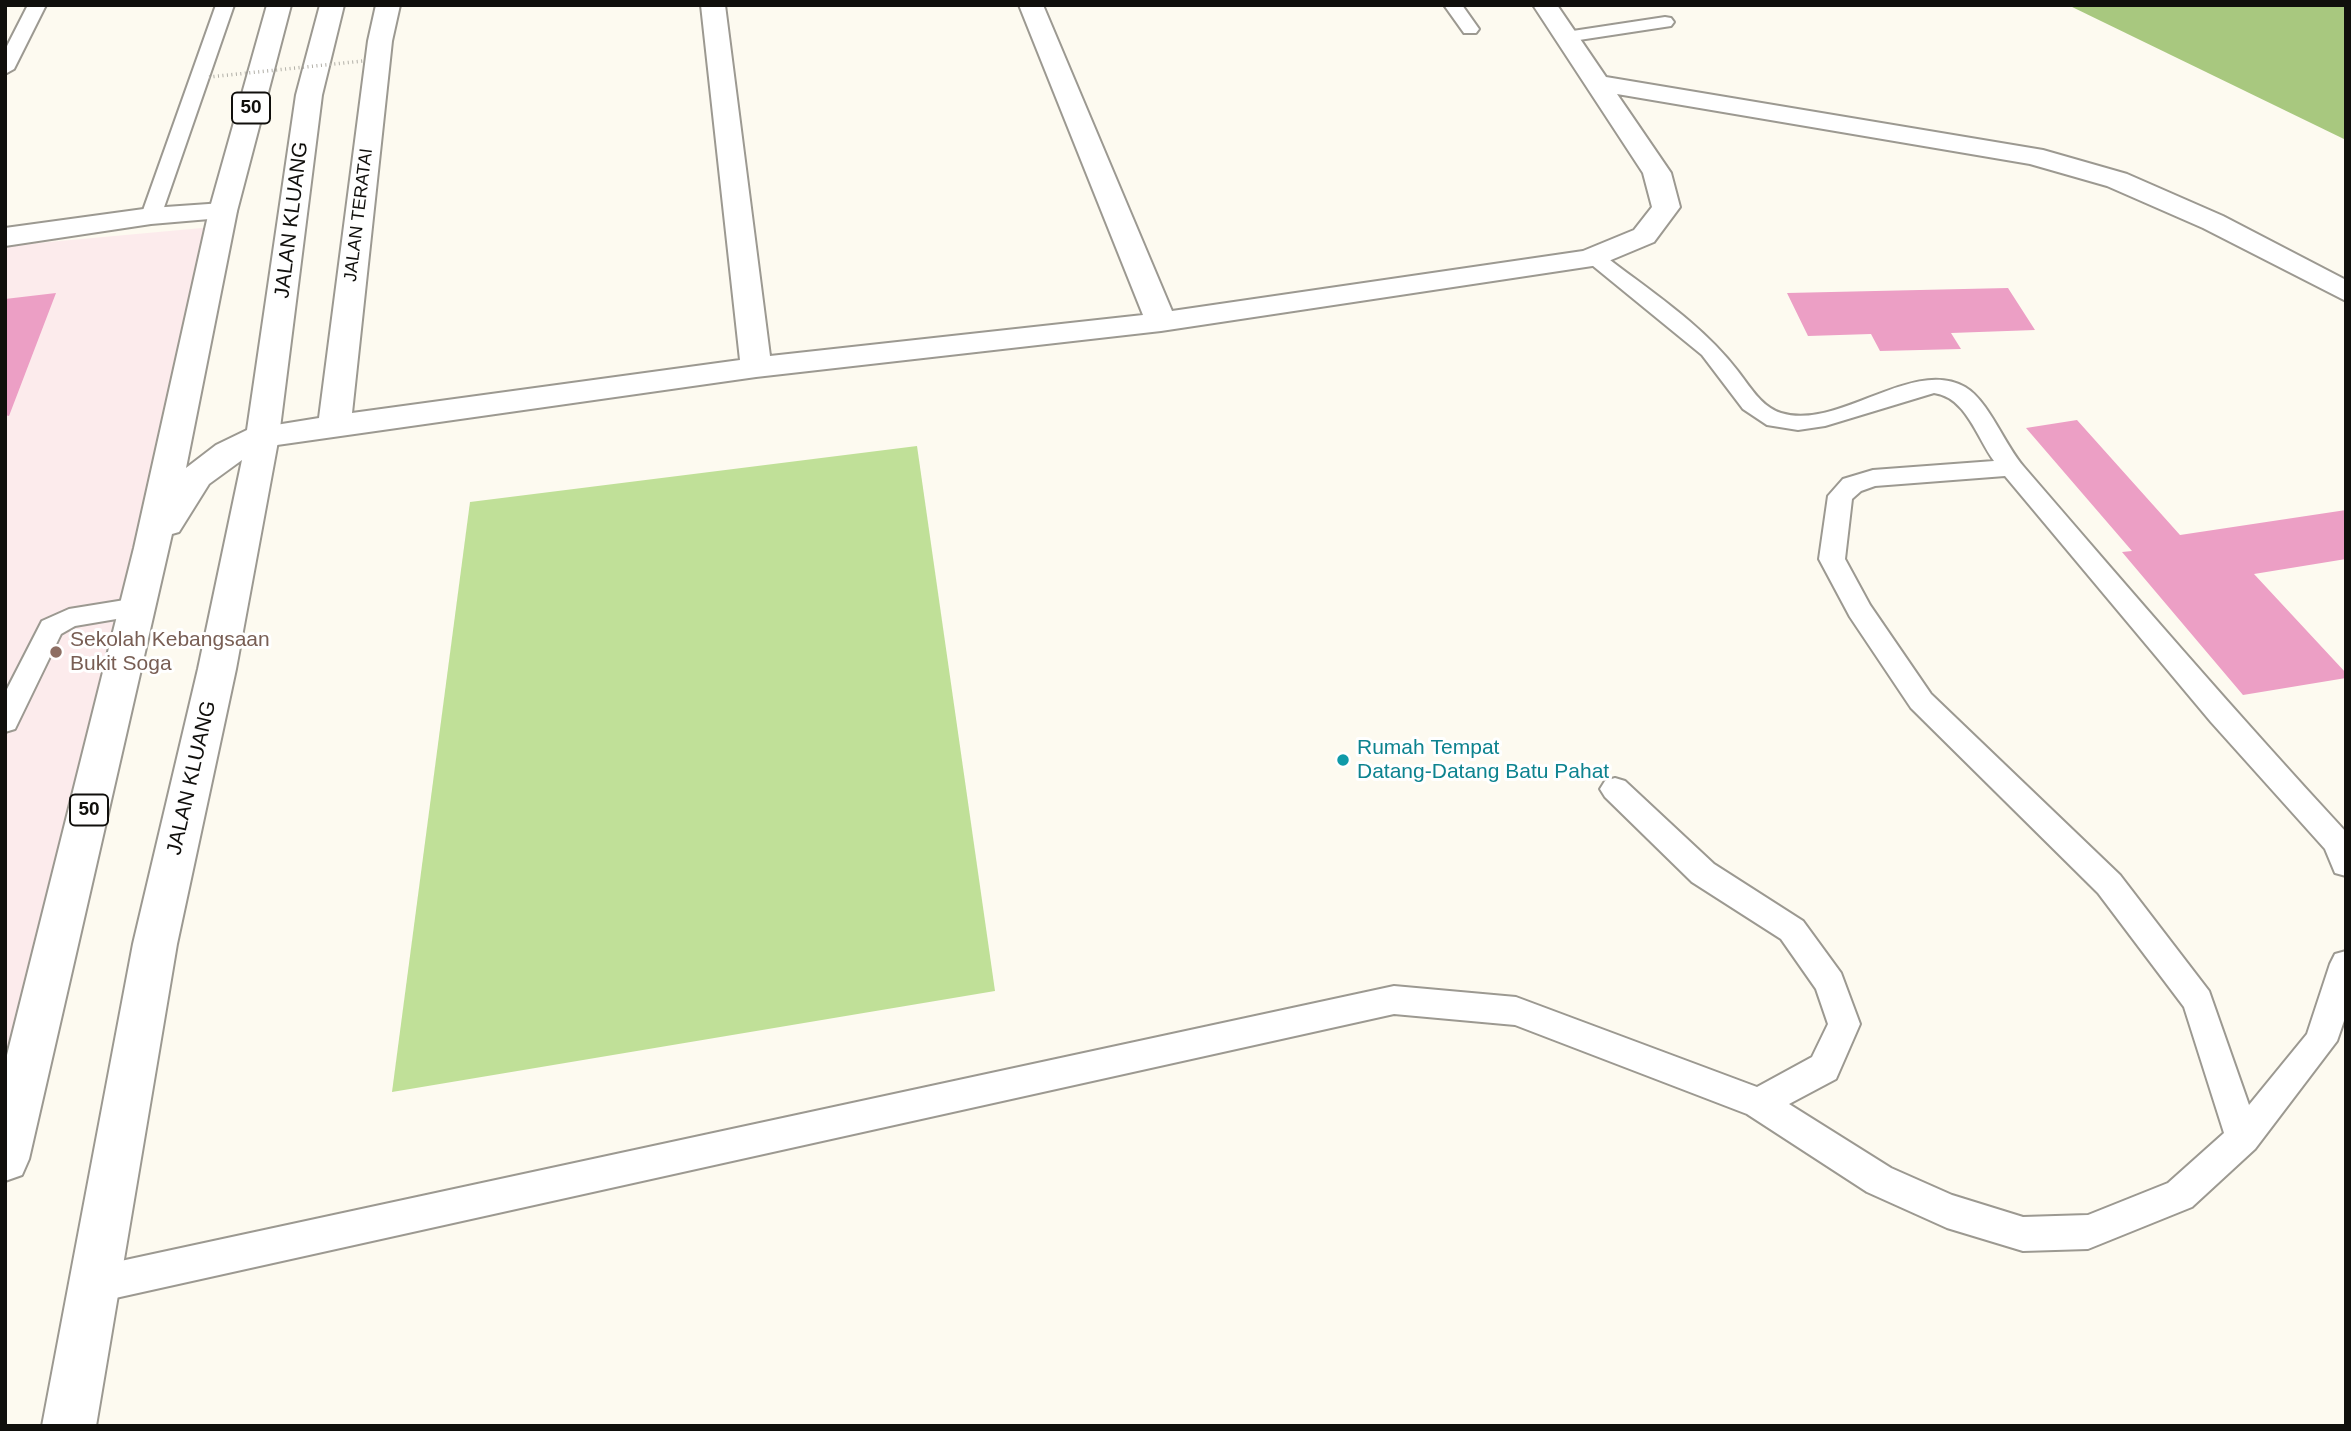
<!DOCTYPE html>
<style>
body{margin:0}
#map{position:relative;width:2351px;height:1431px;overflow:hidden;background:#fdfaf0;font-family:Helvetica,sans-serif}
canvas{display:block}
.frame{position:absolute;inset:0;border:7px solid #100f0c;pointer-events:none}
</style>
<div id="map">
<canvas width="2351" height="1431"></canvas>
<div class="frame"></div>
</div>
<script>
const ctx = document.querySelector('canvas').getContext('2d');
ctx.lineJoin = 'round';
function fillPath(path, color) { ctx.fillStyle = color; ctx.fill(path, 'evenodd'); }
function stroke(path, color, width, dash) { ctx.strokeStyle = color; ctx.lineWidth = width; ctx.lineCap = dash ? 'butt' : 'round'; ctx.setLineDash(dash || []); ctx.stroke(path); }
function drawText(font, color, halo, rows, align = 'center') {
  ctx.font = font + ' Helvetica,sans-serif'; ctx.lineWidth = 6; ctx.setLineDash([]); ctx.textBaseline = 'middle'; ctx.strokeStyle = halo; ctx.fillStyle = color; for (const [text, x, y, turn = 0] of rows) {
    ctx.save(); ctx.translate(x, y); ctx.rotate((+turn || 0) * Math.PI / 180); ctx.textAlign = isNaN(turn) ? turn : align; if (halo) ctx.strokeText(text, 0, 0); ctx.fillText(text, 0, 0); ctx.restore();
  }
}
fillPath(new Path2D(`
 M213,227L5,1059V246Z`), '#fcebec');
fillPath(new Path2D(`
 M917,446L995,991L392,1092L470,502Z`), '#c0e098');
fillPath(new Path2D(`
 M2068,5H2346V140Z`), '#a8c87f');
fillPath(new Path2D(`
 M2008,288L2035,330L1951,333L1961,349L1880,351L1871,334L1808,336L1787,293Z
 M56,293L9,416L5,415V299Z
 M2077,420L2180,535L2346,510V559L2254,574L2346,673V678L2243,695L2122,552L2132,551L2026,428Z`), '#ec9fc5');
const lane = new Path2D(`
 M28,5H46L14,69L5,74V50Z
 M216,5H234L161,216L151,222L144,220L141,216Z
 M1444,5H1462L1479,29L1476,33H1464Z
 M1665,17L1671,18L1674,22L1671,26L1566,42L1557,37L1566,32Z
 M1594,251L1601,253C1647,289 1701,323 1737,370C1749,385 1761,407 1781,413C1838,431 1912,357 1965,387C1989,401 2005,446 2024,467C2130,590 2236,713 2346,832V876L2335,873L2325,849L2211,722L2005,476L1875,486L1861,491L1852,499L1845,559L1870,605L1931,694L2120,875L2209,991L2249,1105L2307,1034L2330,964L2335,954L2346,951V1015L2337,1041L2255,1149L2192,1207L2088,1249L2023,1251L1947,1228L1867,1192L1747,1114L1515,1025L1394,1014L93,1303L80,1298L75,1285L80,1272L93,1267L1394,986L1516,997L1757,1087L1812,1057L1828,1024L1816,989L1781,939L1692,882L1605,797L1600,789L1605,781L1615,778L1625,781L1714,864L1803,921L1841,973L1860,1024L1836,1079L1789,1104L1891,1168L1952,1195L2023,1217L2088,1215L2168,1183L2224,1133L2184,1007L2098,893L1911,708L1850,617L1819,559L1828,496L1843,479L1873,470L1994,461C1977,438 1966,397 1934,393L1825,426L1798,430L1767,425L1743,409L1702,355L1587,261L1583,257Z
 M137,598L146,600L150,607L146,614L75,626L61,634L15,729L5,732V693L42,621L69,609Z`);
const street = new Path2D(`
 M376,5H400L392,41L352,413L740,360L701,5H725L770,356L1143,315L1019,5H1043L1172,311L1583,251L1634,230L1652,207L1643,173L1533,5H1557L1606,77L2043,150L2127,174L2223,216L2346,280V301L2203,228L2107,186L2030,164L1617,94L1671,173L1680,207L1654,242L1599,265L1161,331L756,377L263,447L251,443L247,436L251,429L319,418L368,41Z
 M223,203L233,205L237,211L233,217L151,224L5,246V228L151,208Z`);
const highway = new Path2D(`
 M267,5H291L237,211L186,468L216,445L247,430L296,95L320,5H344L322,95L279,436L236,669L177,944L96,1426H42L133,944L198,669L242,460L209,484L179,532L172,534L29,1159L22,1175L5,1181V1063L134,548L209,211Z`);
stroke(lane, '#9c9991', 4);
stroke(street, '#9c9991', 4);
stroke(highway, '#9c9991', 4);
fillPath(lane, '#fff');
fillPath(street, '#fff');
fillPath(highway, '#fff');
stroke(new Path2D(`
 M209,77L363,61`), '#b1afa7', 3.5, [1, 3.5]);
for (const [x, y, r, color] of [
 [56,652,7,"#8d6e63"],
 [1343,760,7,"#0f9aa8"]
]) { const dot = new Path2D(); dot.arc(x, y, r, 0, 2 * Math.PI); ctx.fillStyle = color; ctx.fill(dot); stroke(dot, '#fff', 2.5); }
drawText('18px', '#100f0c', '#fff', [
 ["JALAN TERATAI",359,215,-83]
]);
for (const [x, y, w] of [
 [251,108,38],
 [89,810,38]
]) { const box = new Path2D(); box.roundRect(x - w / 2, y - 15.5, w, 31, 5); ctx.fillStyle = '#fff'; ctx.fill(box); stroke(box, '#100f0c', 2); }
drawText('bold 19px', '#100f0c', null, [
 ["50",251,108],
 ["50",89,810]
]);
drawText('21px', '#100f0c', '#fff', [
 ["JALAN KLUANG",292,220,-83],
 ["JALAN KLUANG",192,778,-77]
]);
drawText('21px', '#785e54', '#fff', [
 ["Sekolah Kebangsaan",70,640],
 ["Bukit Soga",70,664]
], 'left');
drawText('21px', '#0d838f', '#fff', [
 ["Rumah Tempat",1357,748],
 ["Datang-Datang Batu Pahat",1357,772]
], 'left');
</script>
